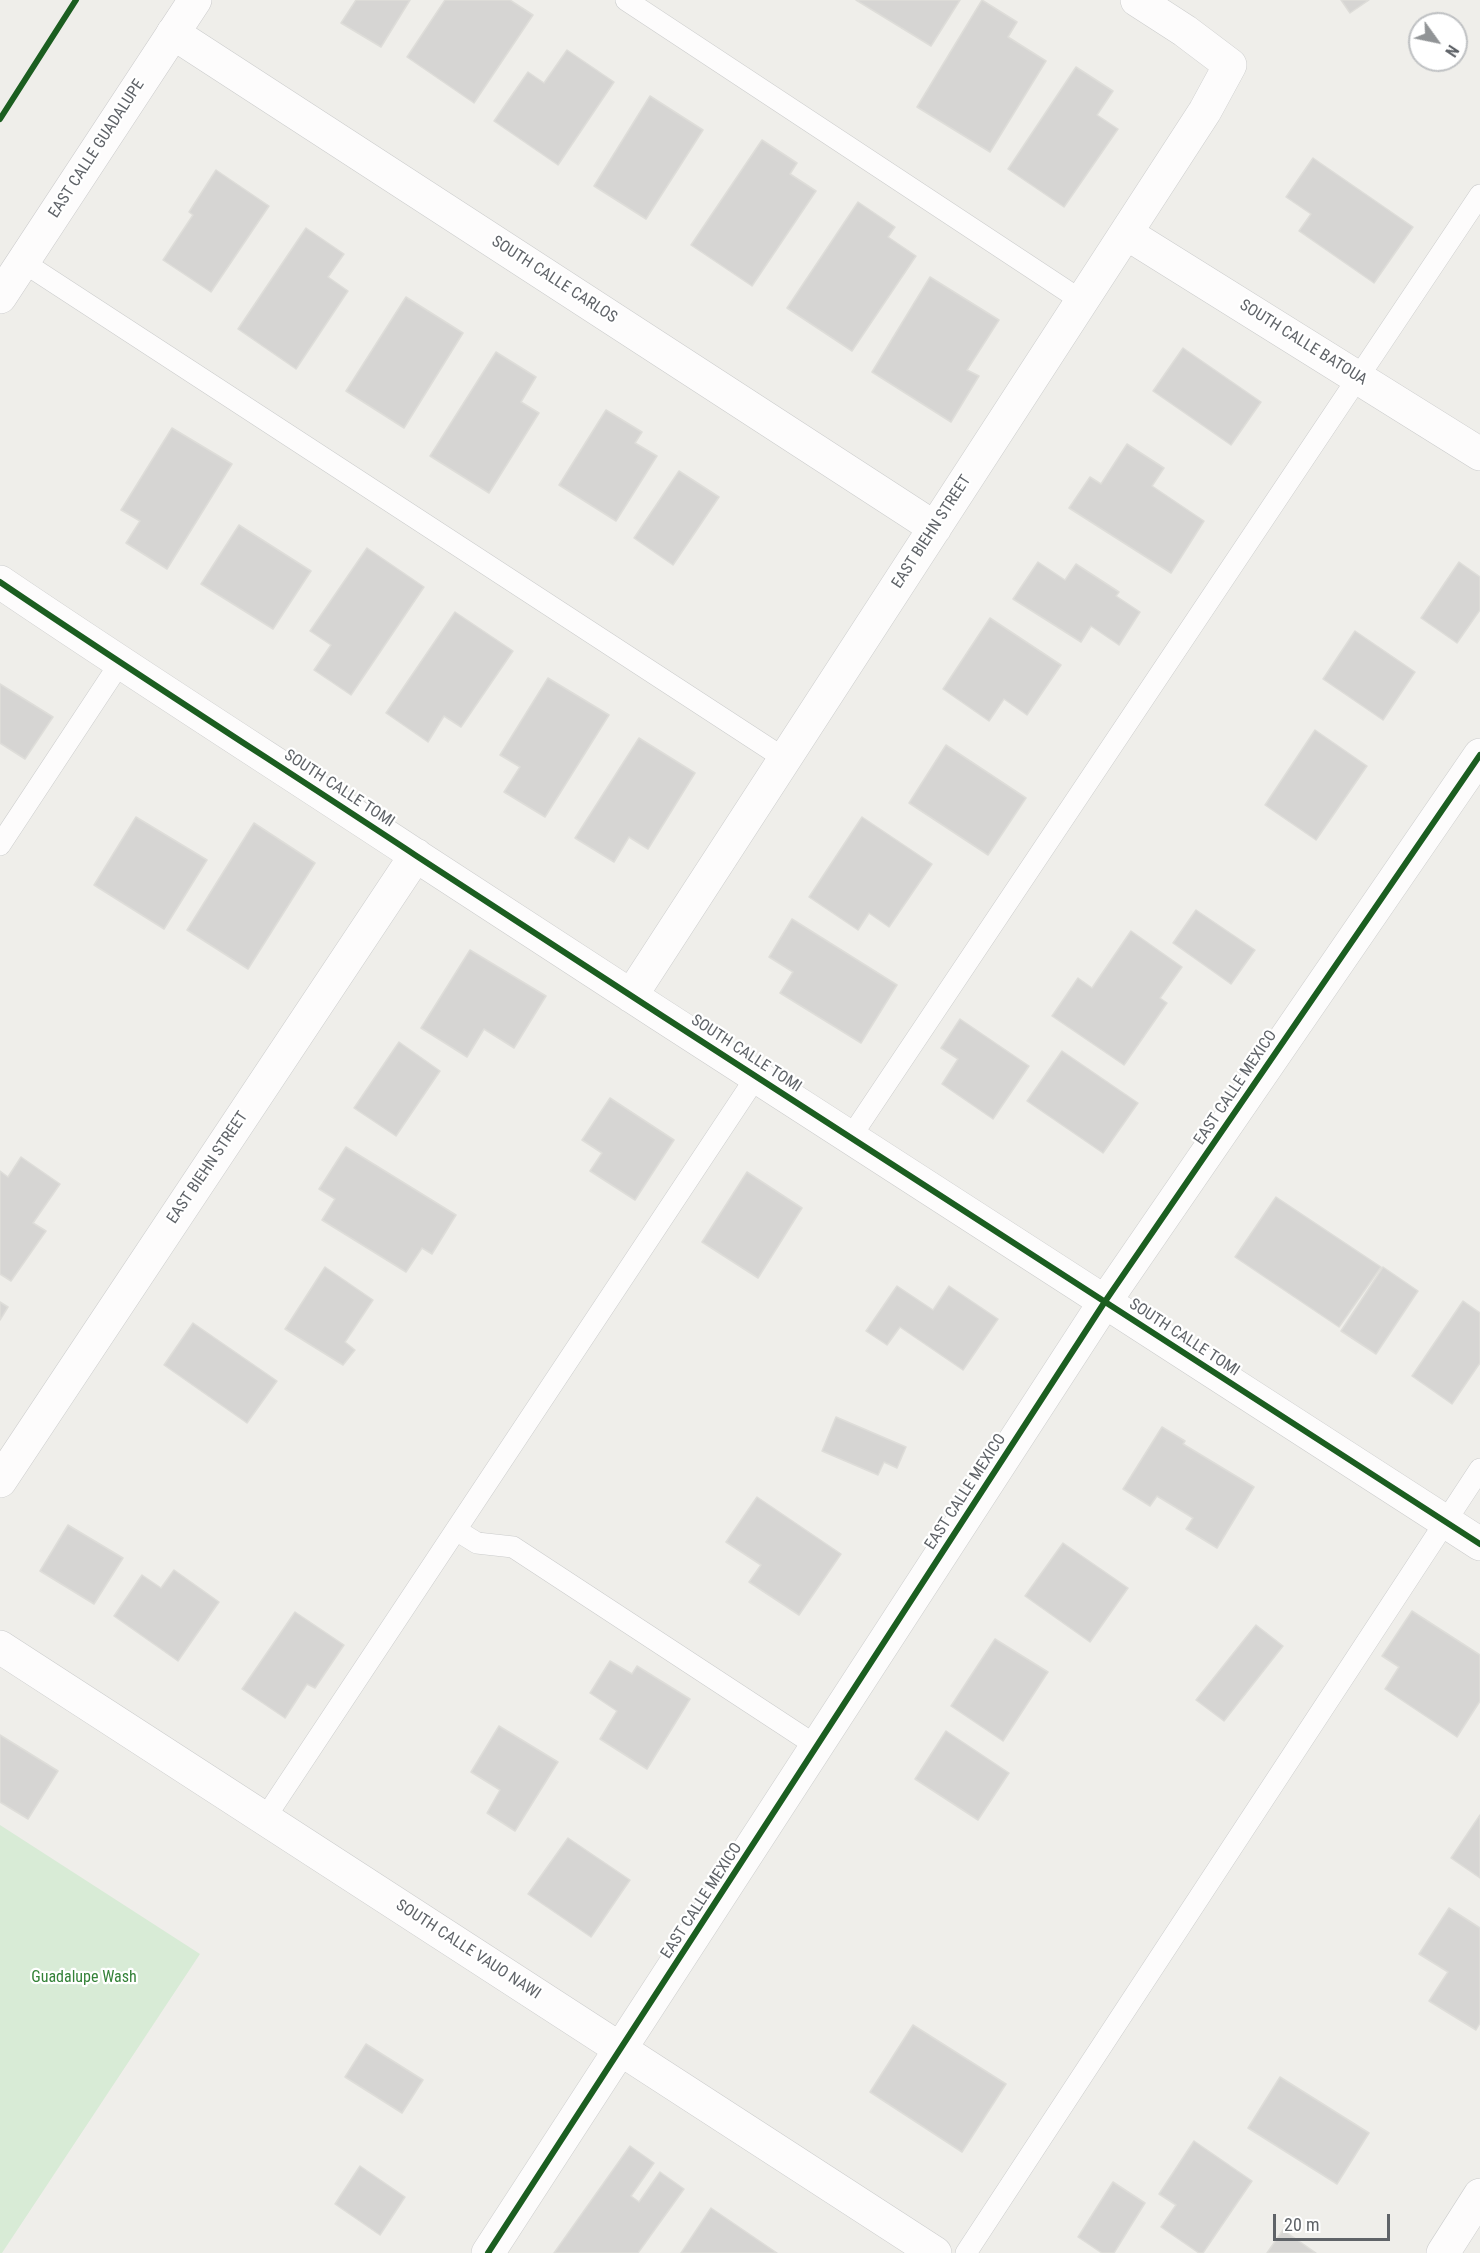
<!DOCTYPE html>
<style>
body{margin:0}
#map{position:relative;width:1480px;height:2253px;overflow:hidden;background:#efeeea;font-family:"Roboto Condensed",sans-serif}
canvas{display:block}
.north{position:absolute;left:1408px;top:12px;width:60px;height:60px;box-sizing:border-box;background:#fff;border:2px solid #bfc1c3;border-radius:50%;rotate:123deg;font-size:16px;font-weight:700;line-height:24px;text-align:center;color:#5f6368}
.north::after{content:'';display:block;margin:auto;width:21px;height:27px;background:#919496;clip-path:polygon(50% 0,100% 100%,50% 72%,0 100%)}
.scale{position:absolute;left:1273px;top:2214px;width:117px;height:27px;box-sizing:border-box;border:3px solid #5f6368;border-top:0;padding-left:8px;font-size:18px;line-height:21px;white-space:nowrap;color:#5f6368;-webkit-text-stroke:4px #fff;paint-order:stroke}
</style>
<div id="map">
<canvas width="1480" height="2253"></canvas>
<div class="north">N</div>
<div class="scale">20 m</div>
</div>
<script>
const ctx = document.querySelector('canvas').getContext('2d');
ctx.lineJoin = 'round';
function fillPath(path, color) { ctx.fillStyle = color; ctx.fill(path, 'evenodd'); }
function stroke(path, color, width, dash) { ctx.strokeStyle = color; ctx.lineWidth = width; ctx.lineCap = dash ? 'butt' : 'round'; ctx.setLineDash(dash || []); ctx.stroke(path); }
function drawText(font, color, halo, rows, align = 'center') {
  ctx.font = font + ' "Roboto Condensed",sans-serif'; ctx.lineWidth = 4.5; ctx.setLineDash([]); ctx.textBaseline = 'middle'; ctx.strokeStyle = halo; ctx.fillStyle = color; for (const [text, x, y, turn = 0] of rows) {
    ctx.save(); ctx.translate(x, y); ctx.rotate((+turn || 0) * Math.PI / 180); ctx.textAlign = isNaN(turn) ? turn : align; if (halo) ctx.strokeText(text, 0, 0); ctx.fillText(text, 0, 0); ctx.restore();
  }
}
fillPath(new Path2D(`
 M0,1825L200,1954L2,2253H0Z`), '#d8ebd6');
const building = new Path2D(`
 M356,0H410L381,47L341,23Z
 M445,0H510L533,15L474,103L407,57Z
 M856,0H960L931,46Z
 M982,0L1017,22L1008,37L1046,61L990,152L917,107Z
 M1341,0H1369L1350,13Z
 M567,50L614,82L558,165L494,121L528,72L544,83Z
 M1076,67L1113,91L1097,115L1118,129L1064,207L1008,169Z
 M650,96L703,130L646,219L594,186Z
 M762,140L797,163L790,174L816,191L752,286L691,245Z
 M1313,158L1413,227L1374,283L1299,231L1311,214L1286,197Z
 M216,170L269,206L211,292L163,260L193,215L189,212Z
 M858,202L895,227L888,237L916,256L852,351L787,308Z
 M306,228L344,254L328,277L348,291L296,369L238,329Z
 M930,277L999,320L967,370L979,376L951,422L872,372Z
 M406,297L463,333L404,428L346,391Z
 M1183,348L1261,402L1231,445L1153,391Z
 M496,352L536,377L521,402L539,413L489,493L430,456Z
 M606,410L642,432L635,443L657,456L616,521L559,485Z
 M172,428L232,464L167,569L126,543L140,521L121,510Z
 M1127,444L1164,468L1152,486L1204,521L1171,573L1069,508L1090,477L1101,484Z
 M679,471L719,497L673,565L634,538Z
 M239,525L311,571L273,629L201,584Z
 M367,548L424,587L351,695L314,670L331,645L310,631Z
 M1038,562L1065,580L1076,564L1119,592L1116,596L1140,612L1119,645L1091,626L1081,642L1013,599Z
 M1459,562L1480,577V610L1457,643L1421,618Z
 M455,612L513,651L461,727L444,716L428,742L386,713Z
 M990,618L1061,665L1027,715L1004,699L989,721L943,689Z
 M1355,631L1415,672L1383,720L1323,679Z
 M548,678L609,715L545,817L504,792L520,767L500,755Z
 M0,684L53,717L25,759L0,743Z
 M1315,730L1367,766L1316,840L1265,805Z
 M639,738L695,773L648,849L629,837L614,862L575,838Z
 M946,745L1026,798L988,855L909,803Z
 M136,817L207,860L164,929L94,885Z
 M862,817L932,864L889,927L869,913L858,930L809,897Z
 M254,823L315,863L248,969L187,930Z
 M1196,910L1255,950L1231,984L1173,943Z
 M792,919L897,985L861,1043L780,993L793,972L769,957Z
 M1131,931L1182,967L1160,998L1167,1003L1124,1065L1052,1016L1078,978L1092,988Z
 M470,950L546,996L514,1048L484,1029L467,1057L421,1028Z
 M960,1019L1029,1066L993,1119L942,1084L958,1059L941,1048Z
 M399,1042L440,1071L396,1136L354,1108Z
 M1062,1051L1138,1103L1103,1153L1027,1101Z
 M610,1098L674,1140L635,1200L590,1171L602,1153L582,1140Z
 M346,1147L456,1215L432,1254L422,1248L406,1272L322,1220L335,1199L319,1189Z
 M21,1157L60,1184L33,1223L46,1231L11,1281L0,1274V1171L8,1177Z
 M747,1172L802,1208L758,1278L702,1242Z
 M1276,1197L1381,1267L1339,1327L1235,1257Z
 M325,1267L373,1300L345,1342L355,1350L343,1365L285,1329Z
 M1383,1267L1418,1291L1376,1354L1341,1331Z
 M897,1286L933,1310L949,1286L998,1319L963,1370L900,1327L887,1345L866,1331Z
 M1463,1301L1480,1313V1363L1452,1404L1412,1376Z
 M0,1302L8,1307L0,1320Z
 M193,1323L277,1381L247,1423L164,1365Z
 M836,1417L906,1447L897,1468L884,1462L878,1475L822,1451Z
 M1162,1427L1185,1441L1183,1444L1254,1487L1217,1548L1186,1529L1193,1518L1157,1496L1150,1506L1123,1489Z
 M757,1497L841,1554L799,1615L749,1582L761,1565L726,1542Z
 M68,1525L123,1558L94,1604L40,1571Z
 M1063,1543L1128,1588L1090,1642L1025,1596Z
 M174,1570L219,1602L178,1661L114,1616L142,1575L161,1588Z
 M1412,1611L1480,1655V1701L1457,1737L1385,1689L1399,1667L1382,1656Z
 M295,1612L344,1645L315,1688L307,1684L285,1718L242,1689Z
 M1256,1625L1283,1646L1224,1721L1196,1700Z
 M995,1639L1048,1672L1003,1741L951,1706Z
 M610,1661L632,1674L637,1666L690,1699L647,1769L600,1739L617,1711L590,1693Z
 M499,1726L558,1762L515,1831L487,1813L500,1790L471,1772Z
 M946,1731L1009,1773L978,1820L915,1779Z
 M0,1735L58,1771L28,1819L0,1802Z
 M1480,1815V1878L1451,1858Z
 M568,1838L630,1880L591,1937L528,1894Z
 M1449,1908L1480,1928V2023L1476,2030L1429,2001L1448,1972L1419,1954Z
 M913,2025L1006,2084L962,2152L870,2092Z
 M366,2044L423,2080L402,2113L345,2077Z
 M1280,2077L1369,2133L1337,2184L1248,2128Z
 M1194,2141L1252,2181L1203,2253H1199L1161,2227L1176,2205L1159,2194Z
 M630,2146L654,2163L631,2196L639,2202L660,2172L684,2189L638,2253H554Z
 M360,2166L405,2197L380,2235L335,2204Z
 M1113,2182L1145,2203L1114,2253H1102L1078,2237Z
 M711,2208L777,2253H681Z
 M1283,2230L1316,2253H1267Z`);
fillPath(building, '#d6d5d3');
stroke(building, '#deddd9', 1.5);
const lane = new Path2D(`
 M626,0L1082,301
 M23,262L785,759
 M0,845L120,663
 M850,1138L1480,195
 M456,1530L477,1543L513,1547L818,1747
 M265,1818L756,1077
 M966,2253L1480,1469`);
const street = new Path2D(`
 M173,33L935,528
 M1126,233L1480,454
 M0,582C137,675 277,764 415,855C769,1086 1124,1315 1480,1544
 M631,996L1205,111L1230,65L1185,31L1137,0
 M0,1481L416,855
 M0,1647L935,2253
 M488,2253L1104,1303L1480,755
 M1443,2253L1480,2195`);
const secondary = new Path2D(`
 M0,297L195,0`);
stroke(lane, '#cbcccc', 22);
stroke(street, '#cbcccc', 34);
stroke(secondary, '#cacacb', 34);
stroke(lane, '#fdfcfc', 21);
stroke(street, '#fdfcfc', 33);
stroke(secondary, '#fdfcfc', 33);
stroke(new Path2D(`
 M0,119L76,0
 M0,582C137,675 277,764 415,855C769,1086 1124,1315 1480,1544
 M488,2253L1104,1303L1480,755`), '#1b5e20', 6);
drawText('16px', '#5f6368', '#fff', [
 ["EAST CALLE GUADALUPE",97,149,-57],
 ["SOUTH CALLE CARLOS",554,280,33],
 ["SOUTH CALLE BATOUA",1303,343,32],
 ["EAST BIEHN STREET",932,532,-57],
 ["SOUTH CALLE TOMI",339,789,33],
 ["SOUTH CALLE TOMI",746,1054,33],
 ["EAST CALLE MEXICO",1236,1088,-56],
 ["EAST BIEHN STREET",208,1168,-56],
 ["SOUTH CALLE TOMI",1184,1338,33],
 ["EAST CALLE MEXICO",966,1492,-57],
 ["EAST CALLE MEXICO",702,1901,-57],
 ["SOUTH CALLE VAUO NAWI",468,1950,33]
]);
drawText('16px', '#348238', '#fff', [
 ["Guadalupe Wash",84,1978]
]);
</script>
